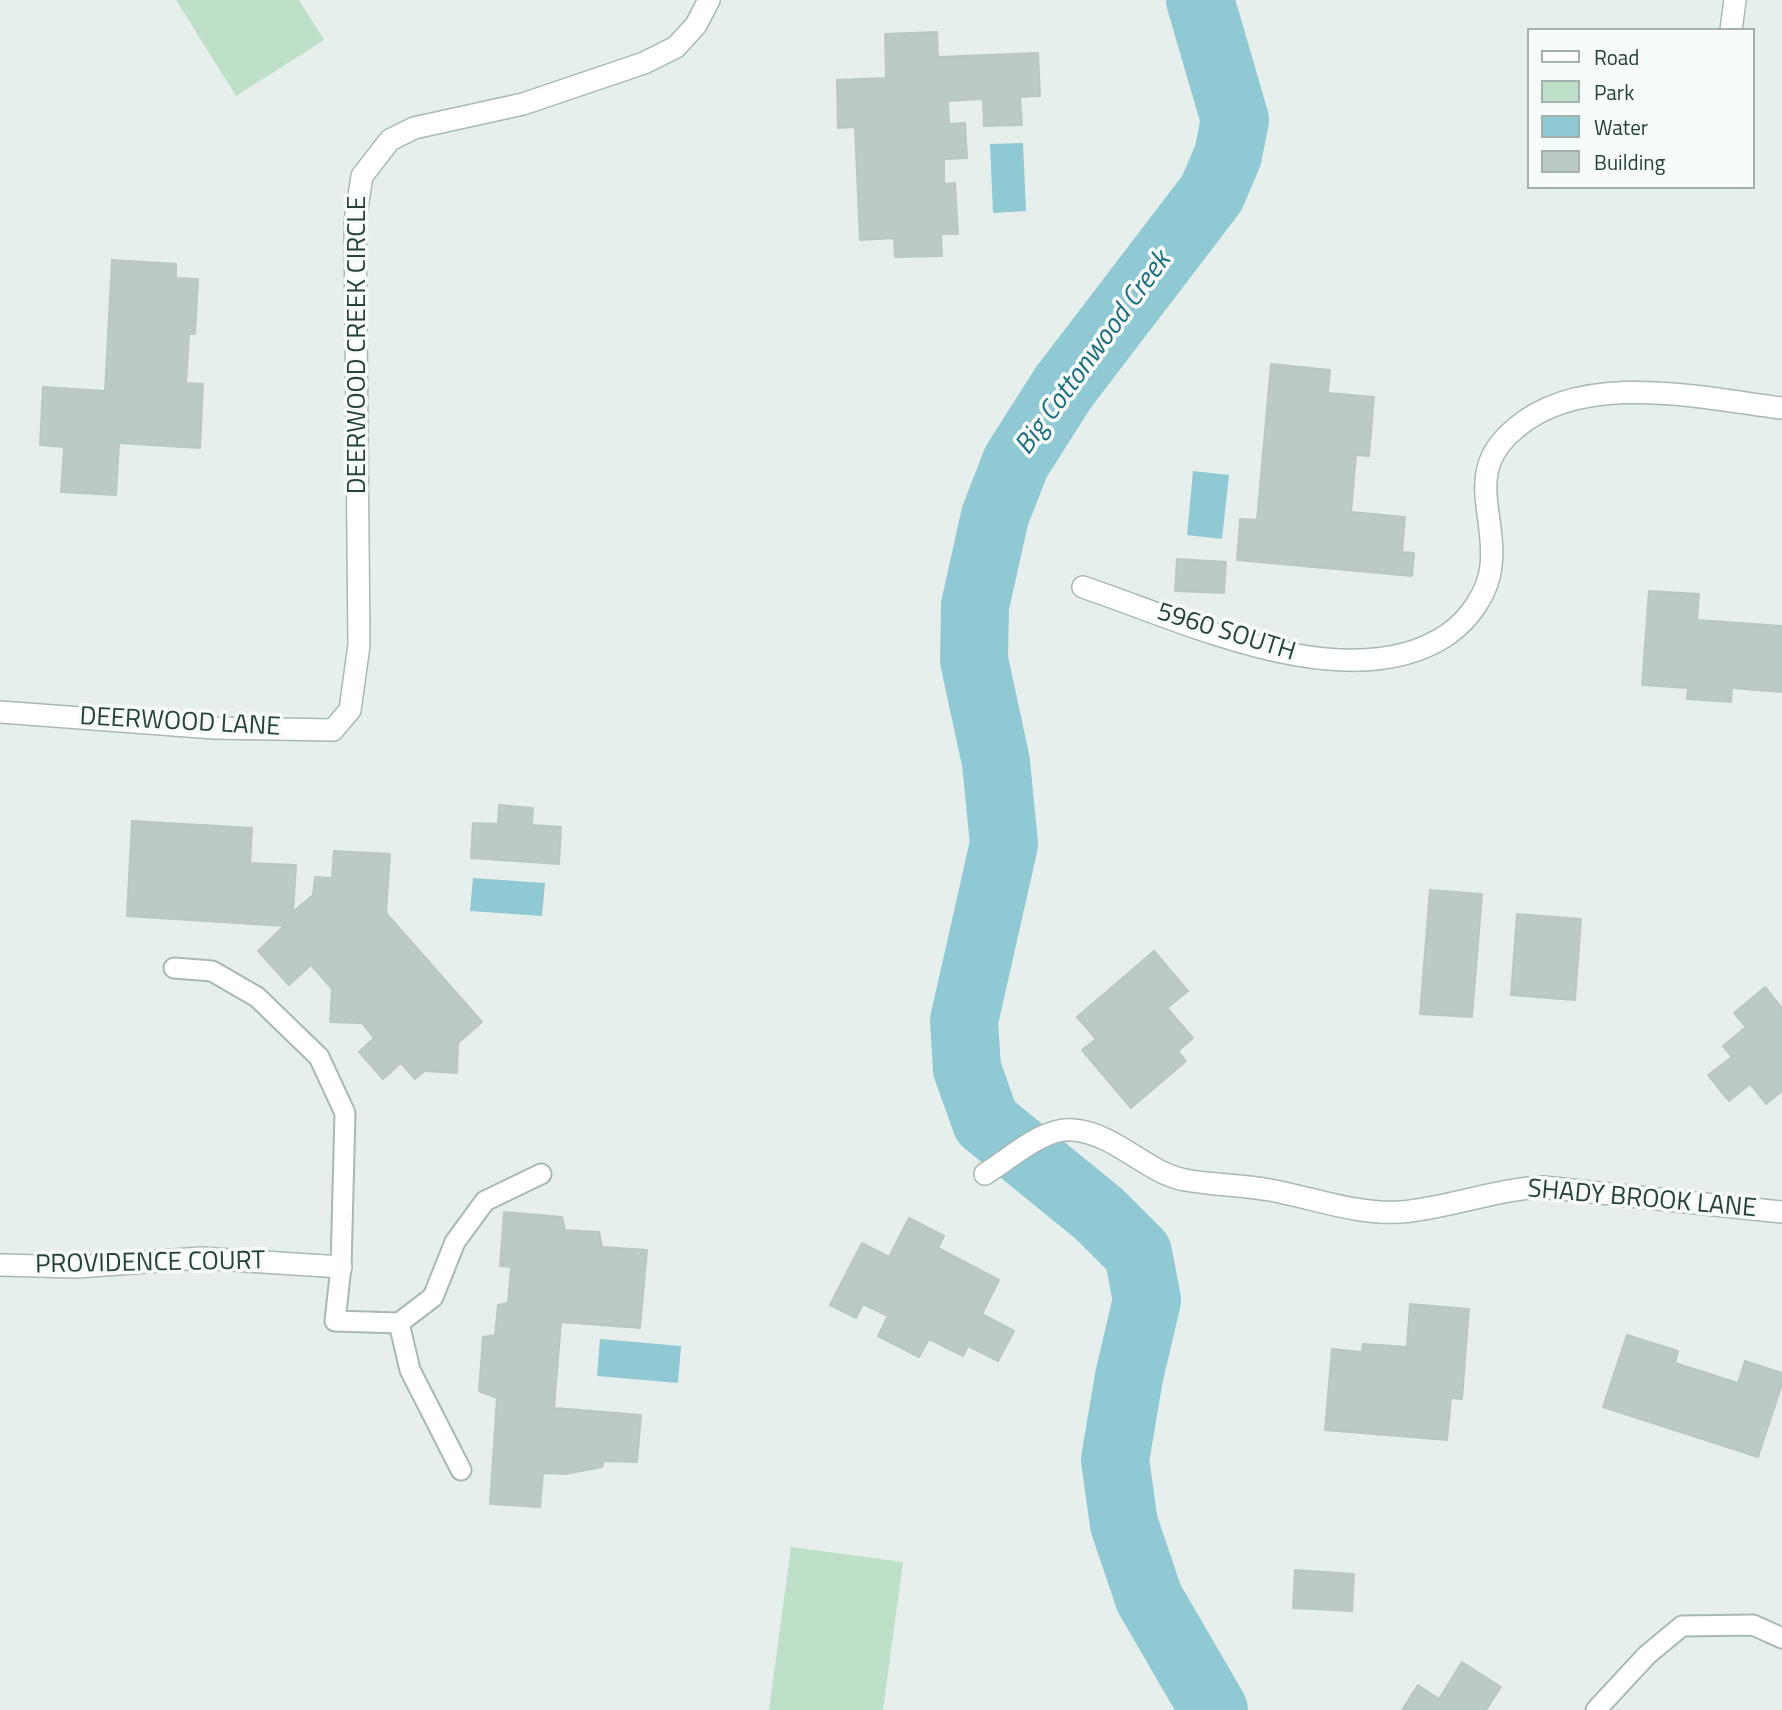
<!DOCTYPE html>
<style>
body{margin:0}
#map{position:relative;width:1782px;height:1710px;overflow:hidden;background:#e6efeb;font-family:"Titillium Web",sans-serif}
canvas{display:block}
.legend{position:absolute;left:1527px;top:28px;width:228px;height:161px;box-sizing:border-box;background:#f7fbf9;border:2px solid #a3b1ad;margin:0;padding:9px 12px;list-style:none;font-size:21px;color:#24423a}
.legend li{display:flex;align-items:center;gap:14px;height:35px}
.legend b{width:35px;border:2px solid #a3b1ad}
</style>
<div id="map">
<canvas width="1782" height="1710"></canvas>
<ul class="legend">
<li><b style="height:9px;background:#fff"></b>Road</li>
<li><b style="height:19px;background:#bfe0c8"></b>Park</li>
<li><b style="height:19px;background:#8ec9d4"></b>Water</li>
<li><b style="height:19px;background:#bbcac4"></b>Building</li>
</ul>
</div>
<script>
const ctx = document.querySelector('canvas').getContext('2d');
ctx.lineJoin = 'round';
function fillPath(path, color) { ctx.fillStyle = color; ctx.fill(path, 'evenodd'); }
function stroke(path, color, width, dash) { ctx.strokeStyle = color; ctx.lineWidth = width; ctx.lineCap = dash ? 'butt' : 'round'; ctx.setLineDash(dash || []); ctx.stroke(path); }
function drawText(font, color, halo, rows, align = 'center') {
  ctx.font = font + ' "Titillium Web",sans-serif'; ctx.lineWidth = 7; ctx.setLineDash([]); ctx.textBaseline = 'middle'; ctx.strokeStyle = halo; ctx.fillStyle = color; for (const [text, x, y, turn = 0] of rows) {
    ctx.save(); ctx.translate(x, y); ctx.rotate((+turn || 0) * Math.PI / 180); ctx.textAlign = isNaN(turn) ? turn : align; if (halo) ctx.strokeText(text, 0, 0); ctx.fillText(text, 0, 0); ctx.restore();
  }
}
fillPath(new Path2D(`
 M176,0H299L324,40L236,96Z
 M791,1547L903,1562L883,1710H769Z`), '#bfe0c8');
fillPath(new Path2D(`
 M1023,143L1026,211L993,213L990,144Z
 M1193,471L1229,475L1222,539L1187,535Z
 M473,878L545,883L542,916L470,911Z
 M600,1339L681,1346L678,1383L597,1376Z`), '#8ec9d4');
stroke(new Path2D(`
 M1200,0L1235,120L1228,155L1212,193L1063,388L1016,462L995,516L975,606L974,660L996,762L1004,844L964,1021L967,1069L986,1122L1099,1214L1138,1253L1147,1300L1129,1377L1115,1460L1124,1524L1149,1598L1214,1710`), '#8ec9d4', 68);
const building = new Path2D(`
 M937,32L938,57L1038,53L1040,96L1020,97L1022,125L984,126L983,99L948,101L949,124L965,123L967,158L944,159V184L955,183L958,234H941L942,256L895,257L894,238L860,240L855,127L838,128L837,80L886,78L885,34Z
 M112,260L176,264V278L198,279L195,334H189L186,383L203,384L200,448L119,443L116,495L61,492L64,447L40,445L43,387L105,391Z
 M1271,364L1330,370L1328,393L1374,397L1369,456L1356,455L1351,512L1405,517L1402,552L1414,553L1412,576L1237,560L1240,519L1257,520Z
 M1177,559L1226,562L1224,593L1175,591Z
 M1649,591L1699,594L1697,620L1782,626V692L1732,688L1731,702L1687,699L1688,688L1642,685Z
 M499,805L533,808L532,825L561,827L559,864L471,858L473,823L498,824Z
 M132,821L252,828L250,863L296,865L293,912L313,895L315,877L332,878L334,851L390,854L386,913L482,1022L458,1043L457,1073L424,1071L415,1079L401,1063L383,1079L359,1052L374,1038L362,1023L330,1022L332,989L311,965L289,985L258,951L284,926L127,916Z
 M1430,890L1482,894L1472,1017L1420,1014Z
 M1517,914L1581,919L1575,1000L1511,995Z
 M1154,951L1188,991L1167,1008L1193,1038L1178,1051L1186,1061L1131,1108L1082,1050L1096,1039L1077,1017Z
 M1765,987L1782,1008V1091L1766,1104L1750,1084L1729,1101L1708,1075L1732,1057L1723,1046L1746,1027L1734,1013Z
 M504,1212L562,1217L565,1230L599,1232L602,1247L647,1250L640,1328L561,1322L554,1408L641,1415L637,1462L604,1461L602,1467L565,1474L543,1473L540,1507L490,1504L497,1398L479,1391L483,1337L495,1335L498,1305L508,1303L511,1267L500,1266Z
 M909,1218L944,1236L938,1248L999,1280L982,1314L1014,1331L998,1361L968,1346L963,1356L929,1339L919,1357L878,1336L888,1316L863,1304L856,1318L830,1305L862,1243L889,1257Z
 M1410,1304L1469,1309L1462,1399L1451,1398L1447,1440L1325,1430L1332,1349L1362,1352L1363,1344L1407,1347Z
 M1627,1335L1678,1351L1675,1363L1738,1383L1745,1361L1782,1373V1384L1758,1457L1603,1407Z
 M1295,1570L1354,1574L1352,1611L1293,1608Z
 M1462,1662L1501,1687L1486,1710H1402L1418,1685L1439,1699Z`);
fillPath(building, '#bbcac4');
stroke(building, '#b8c9c2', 2);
const lane = new Path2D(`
 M174,968L212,971L257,997L319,1057L345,1113L341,1267L335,1321L399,1323L410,1370L461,1470
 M399,1323L433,1297L455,1242L485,1201L541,1174
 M1596,1710L1647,1655L1682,1626L1753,1625L1782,1638`);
const street = new Path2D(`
 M1731,30L1735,0
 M1083,587C1184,621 1348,701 1447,635C1470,619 1488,593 1491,566C1497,513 1463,471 1516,428C1584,370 1701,398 1782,408
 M0,712L214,728L333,730L350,710L359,645L355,221L362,176L390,140L414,128L523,104L644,63L676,47L696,25L709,0
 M985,1174C1010,1159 1044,1126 1074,1130C1116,1134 1145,1172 1185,1180C1213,1185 1242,1185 1270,1190C1313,1198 1358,1215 1401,1212C1449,1208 1495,1189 1543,1187L1782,1212
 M0,1265L77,1267L201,1258L341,1267`);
stroke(lane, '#a8b8b2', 23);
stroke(street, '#a8b8b2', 24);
stroke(lane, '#fff', 19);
stroke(street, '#fff', 21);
drawText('26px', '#24423a', '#f7fbf9', [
 ["DEERWOOD CREEK CIRCLE",359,345,-90],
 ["5960 SOUTH",1226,633,17],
 ["DEERWOOD LANE",180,723,3],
 ["SHADY BROOK LANE",1642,1200,5],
 ["PROVIDENCE COURT",150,1264,-1]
]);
drawText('italic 28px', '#1c6f80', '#f7fbf9', [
 ["Big Cottonwood Creek",1094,354,-54]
]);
</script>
